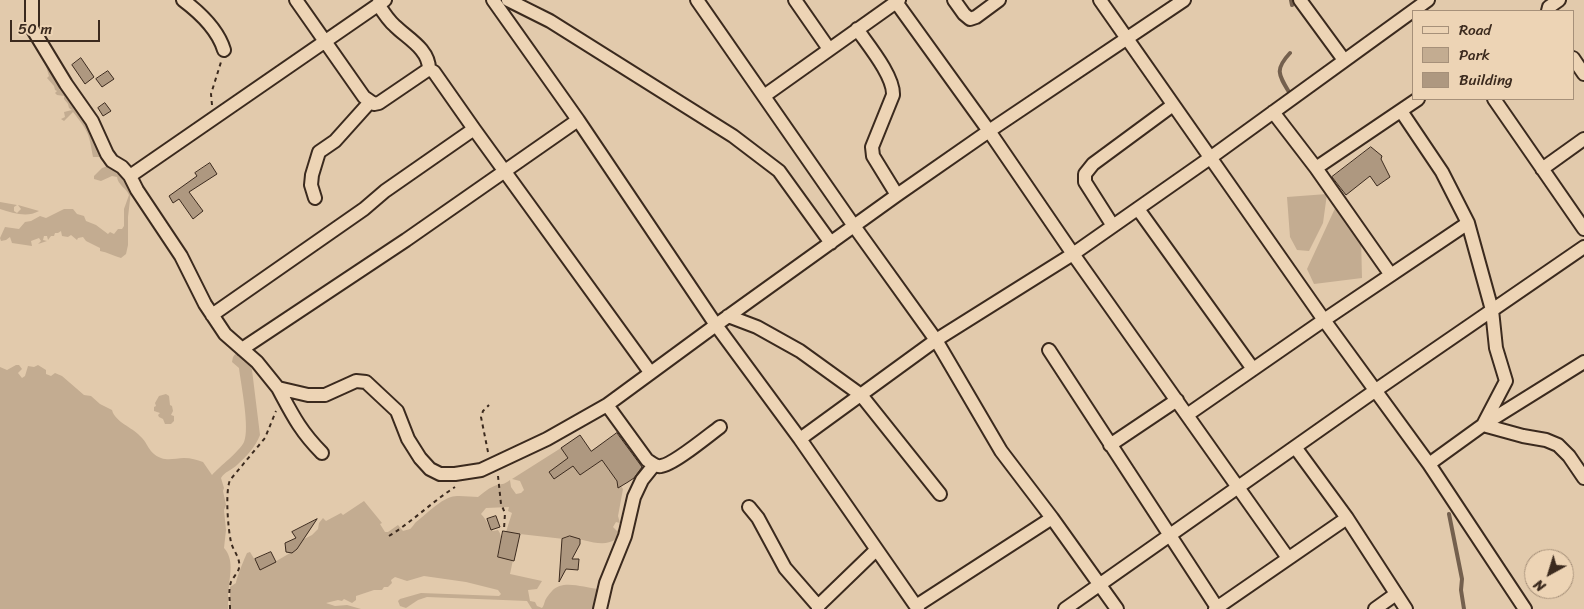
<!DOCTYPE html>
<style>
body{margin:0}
#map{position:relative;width:1584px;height:609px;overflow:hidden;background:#e2caac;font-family:Sriracha,sans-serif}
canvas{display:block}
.legend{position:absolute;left:1412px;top:10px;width:162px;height:90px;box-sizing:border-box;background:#edd4b5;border:1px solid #a69079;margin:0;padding:6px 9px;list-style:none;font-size:15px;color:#3b2a1e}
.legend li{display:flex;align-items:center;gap:10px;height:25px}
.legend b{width:25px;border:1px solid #a69079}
.north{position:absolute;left:1524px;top:549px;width:50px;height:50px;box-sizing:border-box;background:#edd4b5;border:1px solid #a69079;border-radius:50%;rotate:219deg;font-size:14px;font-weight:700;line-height:20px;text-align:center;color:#3b2a1e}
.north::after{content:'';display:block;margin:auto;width:18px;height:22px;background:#3b2a1e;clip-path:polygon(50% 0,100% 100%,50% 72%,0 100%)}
.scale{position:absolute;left:10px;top:20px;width:90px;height:22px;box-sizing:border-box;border:2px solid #3b2a1e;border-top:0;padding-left:6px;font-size:15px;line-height:18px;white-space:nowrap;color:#3b2a1e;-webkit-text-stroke:4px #edd4b5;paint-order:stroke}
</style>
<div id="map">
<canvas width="1584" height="609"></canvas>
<ul class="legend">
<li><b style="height:6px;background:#edd4b5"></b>Road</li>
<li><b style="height:14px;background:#c3ac91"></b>Park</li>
<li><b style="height:14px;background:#ae9880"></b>Building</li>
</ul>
<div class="north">N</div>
<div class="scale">50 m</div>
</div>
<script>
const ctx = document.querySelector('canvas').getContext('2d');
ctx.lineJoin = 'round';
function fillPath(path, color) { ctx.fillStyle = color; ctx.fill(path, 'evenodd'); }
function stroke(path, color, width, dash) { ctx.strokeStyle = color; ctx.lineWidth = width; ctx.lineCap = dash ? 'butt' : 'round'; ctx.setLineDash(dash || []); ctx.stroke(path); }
fillPath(new Path2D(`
 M46,62L51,73L70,102L84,120L103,161L100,157H93C89,133 88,131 73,112L64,121L61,119L65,117L64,112L72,110L69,108L68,104L64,99V96L57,95L55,93L57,91L55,90L54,86L47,78L49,76L45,63Z
 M108,166L119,175L131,191L128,217V245L126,254L121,258C114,256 107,252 100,251V248L86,241L83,237L78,238L77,240L71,235L68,237L62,236L61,231L58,233H55L54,236H51L48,240L47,236H44L43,240L47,241L38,244L41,241L39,238L31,241L32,246L12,243L10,237L6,240L1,241L0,238L5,227L19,229L25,222L31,221L40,216L46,218L64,209H73L77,214L84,216L86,221L96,225L108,234L110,232L114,234L118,229H122L124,226V209L129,195C126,188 118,185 117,177L112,176L101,181L94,179V176L102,168Z
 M1327,194L1323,223L1309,251L1297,250L1290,237L1287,197Z
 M0,202L17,205L14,207V211L17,213L21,209L18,205L39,211C27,218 13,213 0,209Z
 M1337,204L1361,237L1362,278L1314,284L1307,269Z
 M236,353L250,364L252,370L260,435C256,446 246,457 237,465C232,470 224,472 221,478L224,488L223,491L226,505L224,510L226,530L224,548C234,559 230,574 229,587L228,590V609H0V367L7,370L16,365H19L22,369L18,373L22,378L25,376L28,366L34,367L38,365L46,370V374L51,376L55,373L62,376L84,395L91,396L100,404L112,410C115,422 132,427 140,436C149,444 148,453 161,458C169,461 176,458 184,458C191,458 197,460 203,462L212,475C220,466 239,452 244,442C250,428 241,385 239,368L232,362L233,357Z
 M166,394L169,396L170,405L172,406L173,411L171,415L174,416V421L171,424H165L163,419L159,417L158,415L160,413L154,411V407L156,406L155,403L159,396Z
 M561,448L580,475L602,460L623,489L618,516L620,523L616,522L613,527L617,531L620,527C620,553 585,541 570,536L565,537L564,539L511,533L506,532L512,513L508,511L509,507L486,508L481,514C487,520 488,526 493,531L498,530C504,538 500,548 498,557L513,560L510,574L542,581L537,589L528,590L530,601L535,602L537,606L542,608C544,606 544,603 545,601C546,598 550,593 552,591C563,579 584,588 598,589L602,594L598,609H532L527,601C519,601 511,600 503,600L427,597L418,600L406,608L400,606L398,601L400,599L421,593L499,596L501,594L498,590L466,582L424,576L407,581L395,577L391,580L392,583L388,587H384L382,590H374L356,596V600L352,603L344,599L342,601L338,600L326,603L335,606L347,605L361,609H230V587L236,583C236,579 245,557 247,553L250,552L261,570L297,549L304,539L312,535L318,529L319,523L323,518L326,521L341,513L343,515L364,501L382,523L380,524L385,532H388L398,525L403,531C405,530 408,530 410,529C411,529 415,523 415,523C424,516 440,500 451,497C458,495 470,497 478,497C483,493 490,487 497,485C503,484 505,484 510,480L511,487L516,494L521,493L524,490L520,481L512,479Z`), '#c3ac91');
stroke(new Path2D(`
 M1291,0L1292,5
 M1289,92C1278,74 1275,69 1290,53
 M1449,514L1462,579L1461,590L1464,609`), '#74604e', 4);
const building = new Path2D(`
 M81,58L94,77L85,84L72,65Z
 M108,71L114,79L102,87L96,79Z
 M105,103L111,111L103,116L98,108Z
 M1371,147L1382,156L1381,159L1390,177L1377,186L1370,176L1346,195L1332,177Z
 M210,163L217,174L189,192L203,211L193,219L179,199L173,203L169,196L197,176L195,173Z
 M617,433L642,467L634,478L628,482L618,488L617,481L602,460L580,475L573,466L554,479L549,472L568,458L561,448L580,435L591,451Z
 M496,516L500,527L491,530L487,519Z
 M317,519L297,549L292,553L286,552L285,543L296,538L292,532Z
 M503,531L520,534L514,561L498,557Z
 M570,536L580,539V544L572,559H579L578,570L566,569L559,582L562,539Z
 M271,552L276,562L260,570L255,559Z`);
fillPath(building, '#ae9880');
stroke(building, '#3b2a1e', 1);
const minor = new Path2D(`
 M32,0V28L66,84L92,121L107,154L112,161L122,167L130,176L137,190L181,256L205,304L225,334L257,362L278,388L308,395H325L356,381L366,382L397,411L408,439L420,458L430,469L440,474H455L481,470L547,439L607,405L716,325L897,195L989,131L1184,0
 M183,0C199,12 218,30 224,50
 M296,0L364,97L374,104L379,103L429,69
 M493,0L578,120L716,325L800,439L918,609
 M508,0L550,21L733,136L779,171L831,243
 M697,0L854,226L936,340L1001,451L1052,518L1117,609
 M795,0L829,49
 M954,0L964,14L970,19L976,17L999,0
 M1100,0L1324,320L1429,464L1525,609
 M1300,0L1344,60
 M896,2L989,131L1073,254L1288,558
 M378,4C383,12 388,20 395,26C407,38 429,49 429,69
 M1548,11L1549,7L1559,0
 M857,29C868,45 894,76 893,95L872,147L873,156L897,195
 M1573,58L1584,74
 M429,69L434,72L474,129L650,372
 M764,96L899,0
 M1494,99L1584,229
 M1401,111L1442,172L1468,223L1492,310L1496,348L1506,381L1483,425
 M1273,112L1316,168L1391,275
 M1316,168L1418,99
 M1542,169L1584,139
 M130,176L385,0
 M315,198L311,185L312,175L319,152L335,141L370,102
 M1138,209L1253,369
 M1113,226L1085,182V174L1093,164L1173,105
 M212,315L364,209L385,191L474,129
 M728,316L757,327L800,351L861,395L940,494
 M242,349L406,240L578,120
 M1049,350L1218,609
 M278,388C292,414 300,431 322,453
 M607,405L647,460C652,463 656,467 661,466C673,465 709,435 720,427
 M1187,415L1324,320L1468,223
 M1483,425L1584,362
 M800,439L936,340L1073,254L1210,158L1428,0
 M1110,445L1177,400
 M1295,447L1347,518L1406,609
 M1429,464L1483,425L1523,436L1546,440L1558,445L1569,456L1584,478
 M749,507L758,518L785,568L818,606V609
 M818,606L876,550
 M916,606L1052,518
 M600,609L606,583L625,536L634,497L642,480L654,465
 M1065,609L1376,390L1584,247
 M1215,609L1347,518
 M1375,609L1396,594`);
stroke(minor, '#3b2a1e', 16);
stroke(new Path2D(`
 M212,105L211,94L221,62
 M488,452L481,417L483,411L489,405
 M498,476L501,504L505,513L504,529
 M389,536C413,521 432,502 455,487
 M230,609C230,600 228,590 231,582C233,577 238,573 239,568C241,558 233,551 231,542C228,529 225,492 230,480L265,438L276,411`), '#3b2a1e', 2, [4, 4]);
stroke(minor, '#edd4b5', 12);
</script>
